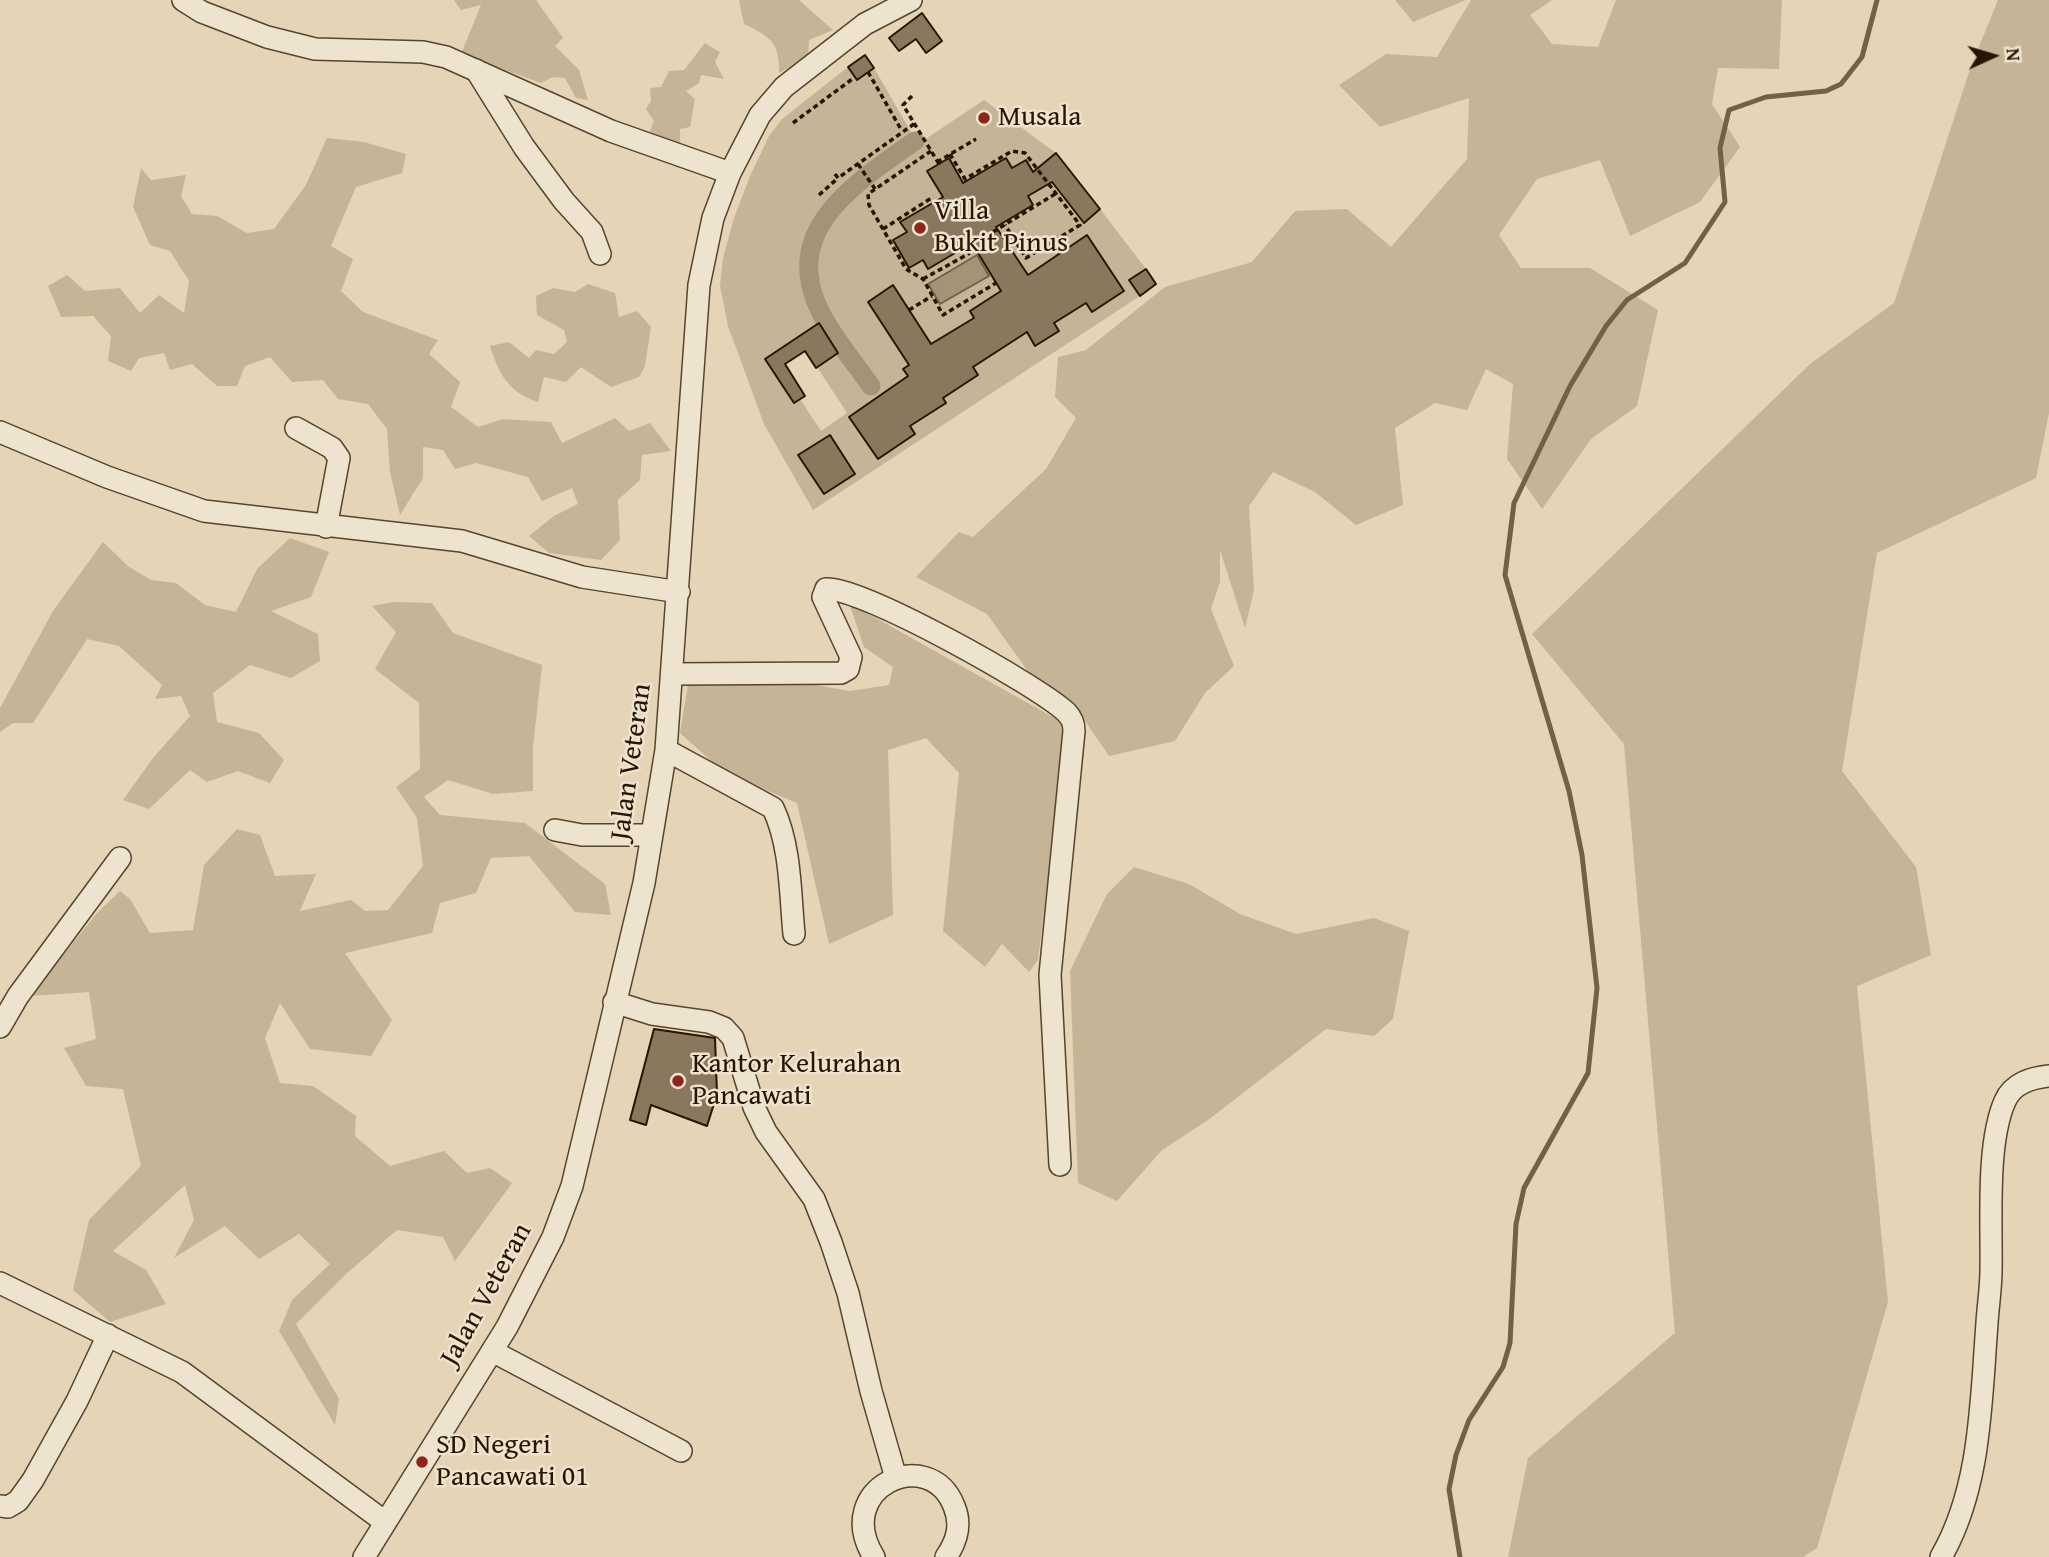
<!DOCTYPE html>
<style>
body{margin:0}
#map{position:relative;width:2049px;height:1557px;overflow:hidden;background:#e5d4b5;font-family:"Gentium Book Plus",serif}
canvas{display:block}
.north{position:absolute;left:1958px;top:21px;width:70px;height:70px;-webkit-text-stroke:5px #eee3cf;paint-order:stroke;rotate:86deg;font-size:19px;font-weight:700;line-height:28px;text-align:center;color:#271500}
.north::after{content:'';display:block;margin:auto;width:24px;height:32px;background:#271500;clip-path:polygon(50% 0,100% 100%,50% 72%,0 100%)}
</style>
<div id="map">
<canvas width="2049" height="1557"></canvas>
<div class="north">N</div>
</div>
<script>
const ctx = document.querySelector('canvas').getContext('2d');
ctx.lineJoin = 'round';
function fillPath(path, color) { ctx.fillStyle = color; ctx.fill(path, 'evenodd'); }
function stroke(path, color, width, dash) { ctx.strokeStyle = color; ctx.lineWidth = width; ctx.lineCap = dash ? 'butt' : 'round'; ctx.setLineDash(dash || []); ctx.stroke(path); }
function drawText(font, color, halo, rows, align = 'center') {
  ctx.font = font + ' "Gentium Book Plus",serif'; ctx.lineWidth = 5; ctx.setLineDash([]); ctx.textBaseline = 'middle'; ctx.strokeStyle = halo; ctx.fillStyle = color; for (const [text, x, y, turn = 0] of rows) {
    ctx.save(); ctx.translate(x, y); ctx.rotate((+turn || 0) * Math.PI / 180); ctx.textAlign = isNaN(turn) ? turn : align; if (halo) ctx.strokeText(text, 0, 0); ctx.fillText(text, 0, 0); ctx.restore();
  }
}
fillPath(new Path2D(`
 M454,0H536L563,38L555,46L579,70L588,100L576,98L565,78L553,77L541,83L461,54L481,5L461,10Z
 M739,0H799L833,30L809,40L808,58L779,73C780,42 770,37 744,24Z
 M1395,0H1466L1413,22Z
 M1471,0H1552L1530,15L1552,44L1598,47L1616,0H1782L1779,69L1718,68L1712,104L1740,147L1700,202L1630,236L1600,160L1537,179L1499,235L1521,268H1590L1658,310L1637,406L1591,439L1542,509L1507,459L1513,384L1486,369L1467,410L1435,403L1395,428L1403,505L1356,525L1315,492L1273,472L1249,506L1254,590L1245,628L1220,550V582L1211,609L1234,666L1205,693L1175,741L1109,756L1081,715L1032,677L987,614L916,577L959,532L973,537L1046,469L1076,418L1055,397L1058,357L1086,350L1165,287L1252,262L1295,211L1347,209L1391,247L1467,159L1469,98L1380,127L1339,85L1386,54L1437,57Z
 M1998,0H2049V413L2036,478L1877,553L1842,771L1916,867L1931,955L1857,986L1888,1302L1817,1548L1803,1557H1508L1528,1458L1675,1333L1624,744L1532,634L1810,364L1894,303L1970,69Z
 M705,43L720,52L715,62L724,79L701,75L699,83L686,91L695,99L690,127L680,129V145L658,144L650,131L654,121L646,109L651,101L650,88L661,87L669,71L684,70Z
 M848,67L857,80L874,68L918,144L984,100L1056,153L1040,167L1084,222L1100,209L1146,269L1129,280L1140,296L813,510L764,424L728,326L720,286L723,258L734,218L750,176L769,136L782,119ZM949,158L963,183L1007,158L1033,205L991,230L1017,274L1025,270L1034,285L1036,269L1087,235L1124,291L1092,312L1086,303L1066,316L1053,297L1042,304L1059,331L1035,346L972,243L928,268L923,260L909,268L893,240L907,232L901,221L942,196L928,171ZM893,285L923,332L897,348L868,302ZM980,305L989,309L1011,343L989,357L970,311ZM819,324L838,353L817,367L847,413L821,431L800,399L794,403L765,359ZM948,334L953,342L957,340L978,375L956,389L935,342ZM903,369L945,403L922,418L899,382L908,376ZM849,417L907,422L915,434L878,459ZM830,435L855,474L824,494L799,455Z
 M327,138L364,142L406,154L402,173L356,187L331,246L353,259L341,291L363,312L438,340L429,354L460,382L451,407L478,427L503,419L551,422L562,443L615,418L629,431L650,423L671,451L642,455L640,480L618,500L620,540L601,560L549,553L529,536L554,516L578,504L572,488L542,501L528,477L476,463L455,469L443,450L423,447V478L400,515L390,472L387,429L368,404L338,399L323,380L292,382L270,357L245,366L237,386H217L192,364L170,370L164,353L139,358L131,371L108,361L111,336L93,316L61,317L48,286L67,275L85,291L120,288L140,313L159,295L184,313L189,281L170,251L150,245L133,207L141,168L151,180L186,175L181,196L192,214L217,216L247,233L274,229L306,185Z
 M588,284L615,293L619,317L637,311L651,327L645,366L639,377L611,387L581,367L566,382L544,377L538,402C508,392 499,374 490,346L509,342L529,358L536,350L554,354L567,342L564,330L537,315L536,296L553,288L575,292Z
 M290,538L329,552L311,597L271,611L318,634L320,661L291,678L250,665L213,693L217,722L259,733L284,760L270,783L238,771L207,782L190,770L149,809L123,800L153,758L190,716L181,696L155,699L162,685L119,646L87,639L33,723H13L0,732V708L53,611L103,542L129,567L151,580L176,583L205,605L236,612L257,569Z
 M393,602L432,603L453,633L542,665L533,747V791L493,794L448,780L424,797L440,815L525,823L605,884L611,915L575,912L529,856L491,858L476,893L440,903L432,933L345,953L392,1020L371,1056L310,1049L280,1003L265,1038L280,1083L313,1086L356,1116L355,1136L390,1166L444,1151L467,1173L490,1168L512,1183L455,1261L443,1237L397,1230L346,1274L296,1324L339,1399L335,1425L279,1331L292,1300L330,1264L299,1234L259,1259L225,1226L174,1258L194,1220L185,1185L113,1251L146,1270L166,1304L110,1322L73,1290L89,1220L141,1166L123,1089L86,1086L64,1048L96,1039L89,992L30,996L97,913L120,891L130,899L150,933L193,930L204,865L237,829L260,835L275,876L316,874L300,911L351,900L365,911L388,910L423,866L417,818L396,787L420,769L419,703L375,669L396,632L372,606Z
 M849,603L1067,725L1038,960L1029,972L1002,944L985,967L943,931L959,773L926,738L888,750L893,915L829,944L797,803L725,773L680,733L688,684H810L850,691L889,685L893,667L864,647Z
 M1134,867L1189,884L1240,914L1296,934L1374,918L1409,931L1393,1019L1374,1036L1326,1029L1208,1120L1162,1150L1117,1201L1078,1183L1070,971L1107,894Z`), '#c5b496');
const water = new Path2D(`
 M977,255L989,276L940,304L928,284Z`);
fillPath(water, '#a49377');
stroke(water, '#726147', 2);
stroke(new Path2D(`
 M1460,1557L1449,1489L1456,1455L1469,1420L1503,1367L1510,1343L1516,1224L1524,1188L1588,1073L1597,988L1582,855L1569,791L1505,575L1514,503L1570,386L1606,326L1627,300L1685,263L1725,202L1720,148L1729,110L1766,97L1826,91L1841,84L1862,57L1877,0`), '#726147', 5);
stroke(new Path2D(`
 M871,386C855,363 835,340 822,315C777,230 856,183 915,141`), '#a49377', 19);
const building = new Path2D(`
 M922,13L942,41L926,53L916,39L899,51L889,38Z
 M865,55L874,68L857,80L848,67Z
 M1056,153L1100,209L1084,223L1052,182L1028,196L1033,205L996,227L1028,275L1087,235L1124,291L1092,312L1086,303L1054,323L1059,331L1035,346L1027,332L973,367L978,375L943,398L946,403L910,426L915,434L878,459L849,417L908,376L903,369L909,365L868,302L893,285L931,344L974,318L970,311L1001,291L972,243L928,269L923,260L909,268L893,240L907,232L900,222L943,197L927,171L949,158L963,183L1006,158L1012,168L1026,160L1033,172Z
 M1146,269L1156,284L1140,296L1129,280Z
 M819,323L838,353L816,368L805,351L785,364L805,396L794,403L765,359Z
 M830,435L855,474L824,494L798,455Z
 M654,1029L715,1038L717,1094L707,1126L651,1105L646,1125L630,1120Z`);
fillPath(building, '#8a785e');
stroke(building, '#271500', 2);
const minor = new Path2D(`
 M183,0L202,12L267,37L315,49L423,52L446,57L611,131L730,173
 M476,70L524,147L564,201L592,232L600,254
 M296,428L332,448L339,458L326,527
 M0,432L107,477L204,511L462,541L582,577L679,592
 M672,674L841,673L848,669L851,657L823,597L826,589C862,587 1037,685 1066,712C1072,718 1074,723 1074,731L1050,975L1060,1165
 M666,750L773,808C791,846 790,893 794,934
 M555,830L582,835H652
 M614,1002L652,1014L709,1022L724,1028L733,1038L754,1107L766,1132L814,1199L831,1242L848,1293L871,1391L896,1478
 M0,1027L18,996L120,858
 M0,1283L182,1372L385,1522
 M492,1351L681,1451
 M0,1506L8,1507L18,1501L33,1480L77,1401L108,1335
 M364,1557L507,1327L553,1237L572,1186L644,883L666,750L699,285L713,218L730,173L760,115L784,87L865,24L911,0
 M874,1557C831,1488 929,1443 954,1506C962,1525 957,1541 946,1557
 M1941,1557C1981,1488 1981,1401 1987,1323C1988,1306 1991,1288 1991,1270C1992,1223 1986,1144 2005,1101C2013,1083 2031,1078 2049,1076`);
stroke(minor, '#56452d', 24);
stroke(new Path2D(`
 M868,72L902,131
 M912,96L903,105L939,164
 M793,123L855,77
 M931,151L868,194L869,205L906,269L923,279L943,315L996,283
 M950,154L965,179L1012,151L1025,153L1080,225L1026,258L1005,225
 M937,162L976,139
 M858,164L875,189
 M835,174L838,178L914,124
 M819,195L838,178
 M883,229L933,197
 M993,232L1055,194
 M1053,241L1061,253
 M923,279L970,253
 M909,310L932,296`), '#271500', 3.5, [5, 3.5]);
stroke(minor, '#eee3cf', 21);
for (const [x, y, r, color] of [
 [984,118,7,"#8f2418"],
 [920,228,7,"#8f2418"],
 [678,1081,7,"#8f2418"],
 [422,1462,7,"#8f2418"]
]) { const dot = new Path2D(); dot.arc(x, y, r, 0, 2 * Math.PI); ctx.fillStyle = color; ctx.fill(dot); stroke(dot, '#eee3cf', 2.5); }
drawText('28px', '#271500', '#eee3cf', [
 ["Musala",998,118],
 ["Villa",934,212],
 ["Bukit Pinus",934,244],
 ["Kantor Kelurahan",692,1065],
 ["Pancawati",692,1097],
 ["SD Negeri",436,1446],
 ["Pancawati 01",436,1478]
], 'left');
drawText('28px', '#271500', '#eee3cf', [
 ["Jalan Veteran",632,762,-82],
 ["Jalan Veteran",487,1295,-61]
]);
</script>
